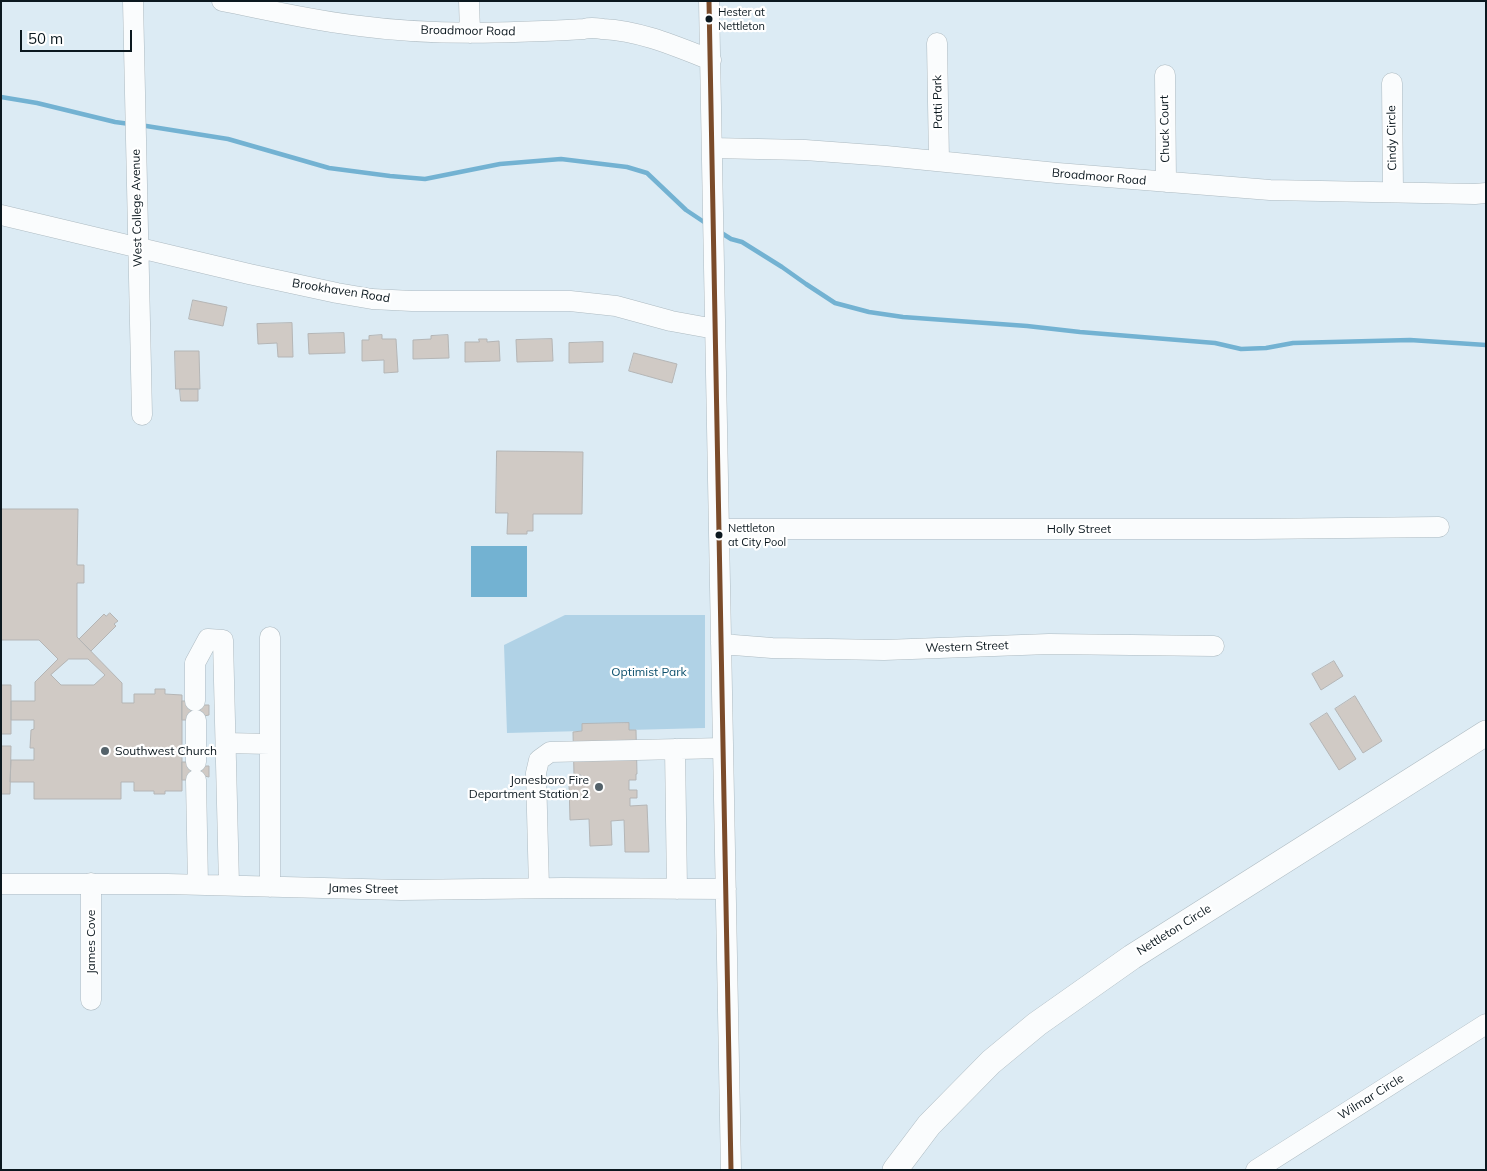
<!DOCTYPE html>
<style>
body{margin:0}
#map{position:relative;width:1487px;height:1171px;overflow:hidden;background:#dcebf4;font-family:Mulish,sans-serif}
canvas{display:block}
.frame{position:absolute;inset:0;border:2px solid #0b181f;pointer-events:none}
.scale{position:absolute;left:20px;top:30px;width:112px;height:22px;box-sizing:border-box;border:2px solid #0b181f;border-top:0;padding-left:6px;font-size:15px;line-height:18px;white-space:nowrap;color:#0b181f;-webkit-text-stroke:4px #fff;paint-order:stroke}
</style>
<div id="map">
<canvas width="1487" height="1171"></canvas>
<div class="frame"></div>
<div class="scale">50 m</div>
</div>
<script>
const ctx = document.querySelector('canvas').getContext('2d');
ctx.lineJoin = 'round';
function fillPath(path, color) { ctx.fillStyle = color; ctx.fill(path, 'evenodd'); }
function stroke(path, color, width, dash) { ctx.strokeStyle = color; ctx.lineWidth = width; ctx.lineCap = dash ? 'butt' : 'round'; ctx.setLineDash(dash || []); ctx.stroke(path); }
function drawText(font, color, halo, rows, align = 'center') {
  ctx.font = font + ' Mulish,sans-serif'; ctx.lineWidth = 4.5; ctx.setLineDash([]); ctx.textBaseline = 'middle'; ctx.strokeStyle = halo; ctx.fillStyle = color; for (const [text, x, y, turn = 0] of rows) {
    ctx.save(); ctx.translate(x, y); ctx.rotate((+turn || 0) * Math.PI / 180); ctx.textAlign = isNaN(turn) ? turn : align; if (halo) ctx.strokeText(text, 0, 0); ctx.fillText(text, 0, 0); ctx.restore();
  }
}
fillPath(new Path2D(`
 M565,615H705V728L629,730L628,723L582,724V731L507,733L504,645Z`), '#b0d2e6');
fillPath(new Path2D(`
 M471,546H527V597H471Z`), '#73b2d2');
stroke(new Path2D(`
 M1,97L37,103L115,122L130,124
 M140,125L228,139L329,168L390,176L425,179L500,164L561,159L627,167L647,173L686,210L707,224
 M720,232L731,239L742,242L782,267L806,284L835,303L869,312L903,317L1027,326L1080,332L1215,343L1241,349L1266,348L1293,343L1410,340L1486,345`), '#73b2d2', 4.5);
const building = new Path2D(`
 M193,300L227,307L223,326L189,319Z
 M292,323L293,357H278L277,343L258,344L257,324Z
 M344,333L345,353L309,354L308,334Z
 M382,335V339H396L398,372L384,373V360L362,361V340H369V336Z
 M448,335L449,358L413,359V340L431,339V336Z
 M479,339H487V342L499,341L500,361L465,362V342H479Z
 M552,339L553,361L517,362L516,340Z
 M603,342V362L569,363V343Z
 M175,351H199L200,389H176Z
 M634,353L677,364L672,383L629,371Z
 M180,389H198V401H181Z
 M497,451L583,452L582,514H533V531H527V534H507L508,513H496Z
 M1,509H78L77,565H84V583H77V637L122,683V703H134V694H155V689H165V694L182,695V791H165V794H154V791H134V782H121V799H34V782H10L11,760H34V748H30L31,730L34,729V720H11V701H35V682L58,659L39,640H1ZM69,659H88L105,675L94,685H61L51,675Z
 M110,613L118,621L114,624L116,626L91,651L79,639L104,614L106,616Z
 M1334,661L1343,676L1321,690L1312,674Z
 M1,685H11V734H1Z
 M1355,696L1382,741L1363,753L1335,709Z
 M182,701H204V705H209V715L204,716V720H182Z
 M1327,713L1356,759L1339,770L1310,724Z
 M629,723V730H636L637,774H636V780H629V790H637V798H630V806L647,805L649,852H625L624,820L611,821L612,845L590,846L589,819L570,820L569,784H581V775H574L573,732L582,731V724Z
 M1,746H11L10,794H1Z
 M182,762H204V766H209V777L204,776V780H182Z`);
fillPath(building, '#d0cac5');
stroke(building, '#b4b5b5', 1);
const minor = new Path2D(`
 M133,1L142,415
 M222,1C268,10 314,21 360,26C434,36 510,33 584,29C591,27 596,28 603,29C641,31 675,46 711,60
 M469,1L470,33
 M709,1L731,1170
 M937,43L939,161
 M1165,75L1166,182
 M1392,83L1393,192
 M712,148L805,150L886,156L1057,173L1270,190L1475,194L1486,193
 M1,215L249,274L337,293L372,299L412,301H570L616,306L671,321L715,329
 M719,529H1253L1439,527
 M270,637V887
 M721,644L772,648L884,650L1049,644L1214,646
 M195,701V663L208,639L223,640L229,885
 M196,720V762
 M226,743L270,744
 M675,749L677,889
 M196,780L198,885
 M91,883V1000
 M1,884H167L401,890L563,888L726,889
 M539,888L536,773L539,760L550,752L723,748
 M1256,1170L1486,1024`);
const major = new Path2D(`
 M895,1170L929,1125L991,1062L1037,1024L1132,957L1486,733`);
stroke(minor, '#adbac1', 21);
stroke(major, '#adbac1', 26);
stroke(minor, '#fafcfd', 20);
stroke(major, '#fafcfd', 25);
stroke(new Path2D(`
 M709,1L731,1170`), '#7a4b2a', 5);
for (const [x, y, r, color] of [
 [709,19,4.5,"#0b181f"],
 [719,535,4.5,"#0b181f"],
 [105,751,5,"#54626a"],
 [599,787,5,"#54626a"]
]) { const dot = new Path2D(); dot.arc(x, y, r, 0, 2 * Math.PI); ctx.fillStyle = color; ctx.fill(dot); stroke(dot, '#fff', 2); }
drawText('11px', '#0b181f', '#fff', [
 ["Hester at",718,13],
 ["Nettleton",718,27],
 ["Nettleton",728,529],
 ["at City Pool",728,543]
], 'left');
drawText('12px', '#0b181f', '#fff', [
 ["Broadmoor Road",468,31,1],
 ["Patti Park",938,102,-91],
 ["Chuck Court",1165,129,-91],
 ["Cindy Circle",1392,138,-91],
 ["Broadmoor Road",1099,177,5],
 ["West College Avenue",137,208,-91],
 ["Brookhaven Road",341,291,9],
 ["Holly Street",1079,529],
 ["Western Street",967,647,-2],
 ["James Street",363,889,1],
 ["Nettleton Circle",1174,930,-32],
 ["James Cove",91,942,-90],
 ["Wilmar Circle",1371,1097,-32]
]);
drawText('12px', '#0c506d', '#fff', [
 ["Optimist Park",649,672]
]);
drawText('12px', '#0b181f', '#fff', [
 ["Southwest Church",115,751],
 ["Jonesboro Fire",589,780,"right"],
 ["Department Station 2",589,794,"right"]
], 'left');
</script>
